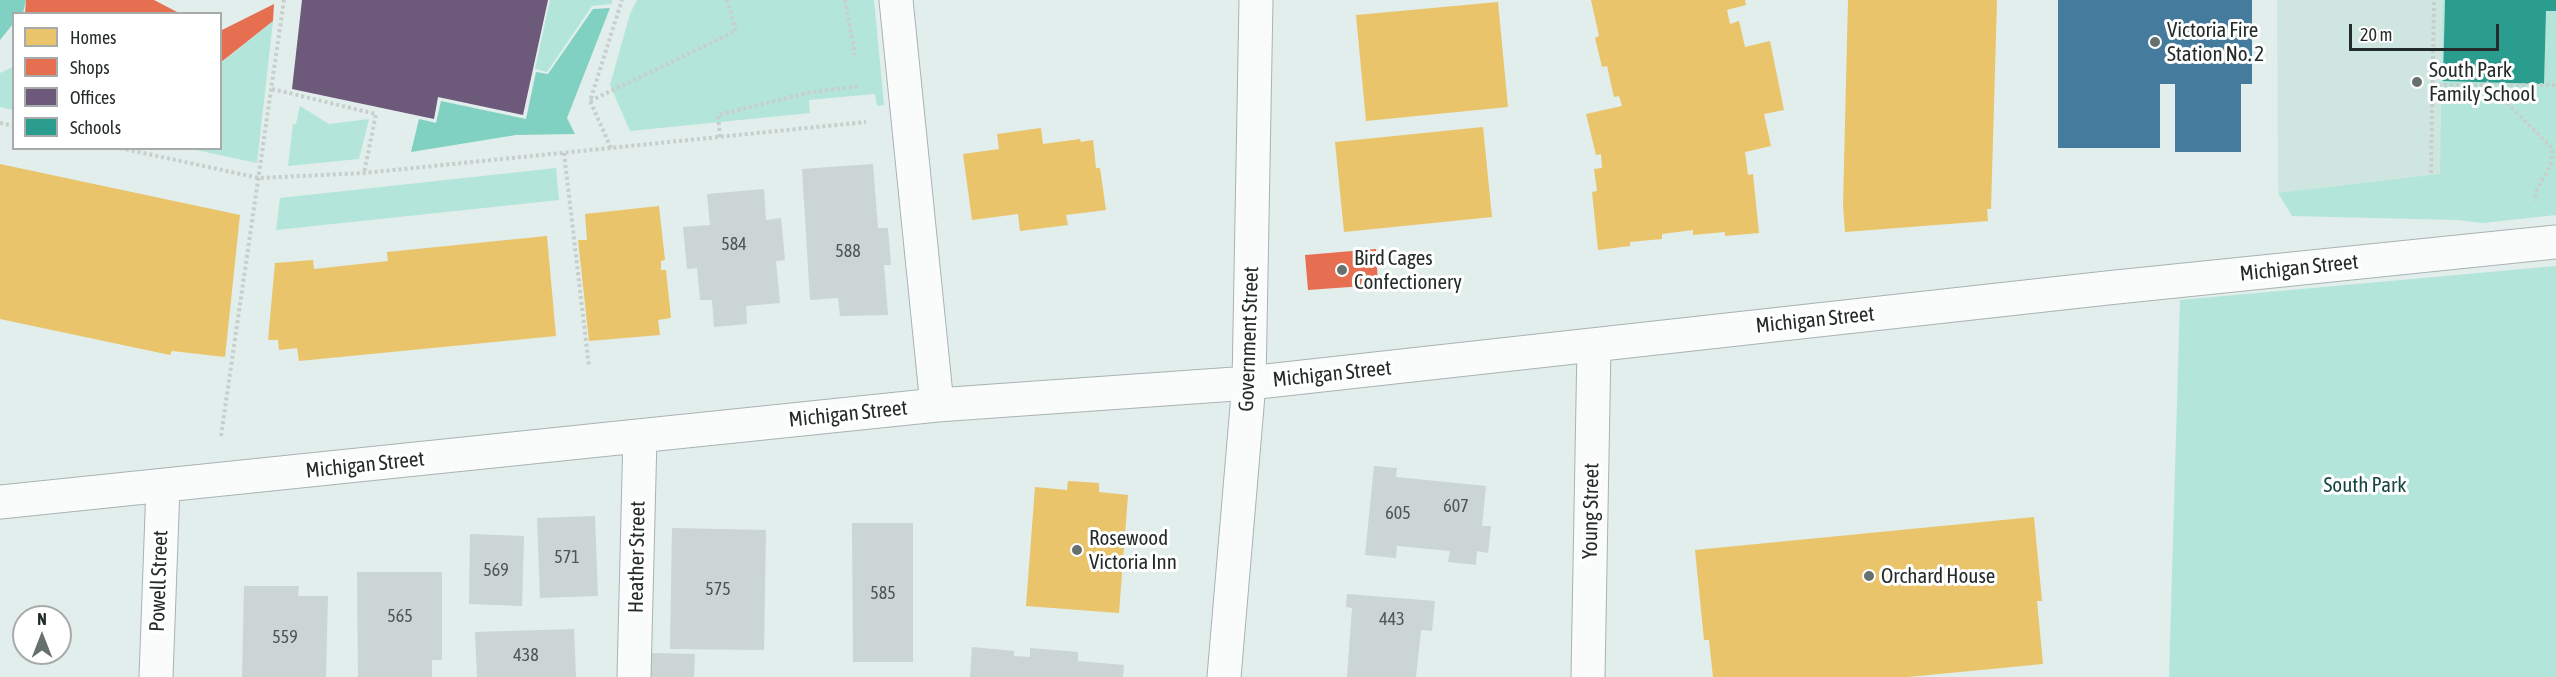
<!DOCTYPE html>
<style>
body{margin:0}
#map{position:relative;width:2556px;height:677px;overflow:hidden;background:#e1eeeb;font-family:"Asap Condensed",sans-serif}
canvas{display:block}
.legend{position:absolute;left:12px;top:12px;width:210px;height:138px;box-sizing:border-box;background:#fff;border:2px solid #a7abaa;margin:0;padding:8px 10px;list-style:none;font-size:18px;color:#232c2a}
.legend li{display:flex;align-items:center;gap:12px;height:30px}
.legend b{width:30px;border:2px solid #a7abaa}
.north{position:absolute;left:12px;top:605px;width:60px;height:60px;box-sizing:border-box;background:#fff;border:2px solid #a7abaa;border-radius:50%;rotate:0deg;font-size:16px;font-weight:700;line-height:24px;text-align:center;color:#232c2a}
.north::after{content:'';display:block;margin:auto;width:21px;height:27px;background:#66706e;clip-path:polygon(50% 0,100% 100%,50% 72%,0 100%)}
.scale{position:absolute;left:2349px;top:24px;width:150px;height:27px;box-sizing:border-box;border:3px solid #232c2a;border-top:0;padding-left:8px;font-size:18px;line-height:21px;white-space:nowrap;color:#232c2a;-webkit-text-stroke:4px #fff;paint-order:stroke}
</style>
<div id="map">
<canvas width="2556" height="677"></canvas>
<ul class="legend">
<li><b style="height:16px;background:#e9c46a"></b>Homes</li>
<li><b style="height:16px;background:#e76f51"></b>Shops</li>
<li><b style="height:16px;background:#6d597a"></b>Offices</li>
<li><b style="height:16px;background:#2a9d8f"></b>Schools</li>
</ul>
<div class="north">N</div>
<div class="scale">20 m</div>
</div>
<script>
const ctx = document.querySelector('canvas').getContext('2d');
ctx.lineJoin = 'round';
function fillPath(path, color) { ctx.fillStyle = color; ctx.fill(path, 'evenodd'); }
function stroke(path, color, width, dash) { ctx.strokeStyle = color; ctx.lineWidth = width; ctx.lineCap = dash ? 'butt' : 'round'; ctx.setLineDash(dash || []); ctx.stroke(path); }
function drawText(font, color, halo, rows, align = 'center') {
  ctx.font = font + ' "Asap Condensed",sans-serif'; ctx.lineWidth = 6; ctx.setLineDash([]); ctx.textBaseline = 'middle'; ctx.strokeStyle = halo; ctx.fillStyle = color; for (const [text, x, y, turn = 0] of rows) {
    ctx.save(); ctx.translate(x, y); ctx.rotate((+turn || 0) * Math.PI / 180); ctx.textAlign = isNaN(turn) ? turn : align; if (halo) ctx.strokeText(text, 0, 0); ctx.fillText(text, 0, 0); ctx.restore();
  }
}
fillPath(new Path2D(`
 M2277,0H2556V163L2278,193Z`), '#cfe6e0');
fillPath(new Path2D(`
 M550,0H612V4L592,6L547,72L535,69Z
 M637,0H874L884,105L877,106L875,94L809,100L810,113L630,131L610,85L630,14Z
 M2443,0H2445L2443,81L2544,83L2546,11H2556V215L2483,223L2458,220L2292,216L2278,193L2440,174Z
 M273,21L257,163L191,149L220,148L221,63Z
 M13,67V110L0,107V73Z
 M300,106L329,124L369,119L359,159L288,166L293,124H296Z
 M556,168L559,200L276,230L280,198Z
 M2556,266V677H2169L2180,300Z`), '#b3e5da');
fillPath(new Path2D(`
 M0,0H26L23,13L14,14L13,24L0,40Z
 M610,8L567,118L575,134L516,135L411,152L419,119L436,123L441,101L526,119L536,72L548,74L593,9Z`), '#80d1c2');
fillPath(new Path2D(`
 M1591,0H1745L1746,5L1727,10L1730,24L1739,21L1745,47L1770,41L1784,110L1764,114L1771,146L1745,152L1748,175L1753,174L1759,233L1725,236V232L1693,235V230L1662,234V239L1630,242V246L1598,250L1592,192L1597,191L1594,169L1602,168L1601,154L1596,155L1586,114L1622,106L1619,96L1614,97L1607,66L1602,67L1595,38L1599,36Z
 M1848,0H1997L1991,209H1987L1988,221L1845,232L1843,205Z
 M1498,2L1508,107L1366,121L1356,15Z
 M1483,127L1492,217L1344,232L1335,142Z
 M1041,128L1043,144L1080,139L1081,142L1093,140L1096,168H1100L1106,210L1066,215L1068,225L1020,231L1018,214L972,220L963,154L999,149L997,134Z
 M0,164L240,215L225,357L172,351L170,355L0,319Z
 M659,206L665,260L661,261V270H666L671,318L658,320L660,335L589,341L578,240H587L585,214Z
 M547,236L556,336L299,361L297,348L279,350L278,340H268L275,263L313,260L314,269L388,261L387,252Z
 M1068,481L1099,483V492L1128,495L1119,613L1026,606L1035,487L1067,490Z
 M2034,517L2042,601H2037L2043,664L1908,677H1713L1709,640H1704L1695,550Z`), '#e9c46a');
fillPath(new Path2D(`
 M26,0H154L181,14H25Z
 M274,4L273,21L220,63V31Z
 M1376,249L1378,285L1308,290L1305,255Z`), '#e76f51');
fillPath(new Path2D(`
 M302,0H548L523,115L438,97L434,119L292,89Z`), '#6d597a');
fillPath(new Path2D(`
 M2445,0H2556V11H2546L2544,84L2443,81Z`), '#2a9d8f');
fillPath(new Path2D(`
 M2058,0H2252V84H2241V152H2175V84H2160V148H2058Z`), '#457b9d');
fillPath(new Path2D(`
 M873,164L878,228H888L891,265H884L888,315L840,316L838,298L810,300L802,169Z
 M764,189L766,220L781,218L785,260L776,261L780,303L746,306L747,324L714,327L712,300H700L697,268L687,269L683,227L710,225L707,194Z
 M1374,466L1397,468L1396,477L1486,486L1482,526H1491L1488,553L1477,551L1476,565L1448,562L1450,551L1397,546L1396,558L1365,555Z
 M595,516L598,596L540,598L537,518Z
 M852,523H913V662H853Z
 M672,528L766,530L764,650L670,649Z
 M470,534L524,536L522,606L469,604Z
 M357,572H442V660H432V677H358Z
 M244,586H299L298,596H328L326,677H242Z
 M1347,594L1435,601L1432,631L1421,630L1416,677H1347L1352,608L1346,607Z
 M574,629L576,677H477L475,632Z
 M972,647L1014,651V656L1030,657V648L1078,652V661L1124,665L1123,677H970Z
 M650,653L695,654L694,677H649Z`), '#cbd5d3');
const minor = new Path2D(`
 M896,0L937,405
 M0,502L937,405L1249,383L2107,288L2556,242
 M156,677L163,486
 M634,677L640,436
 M1224,677L1249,383L1256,0
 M1588,677L1594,345`);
stroke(minor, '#a9b3b1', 35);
stroke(new Path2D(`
 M845,0L855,55
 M2486,82L2553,149L2551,164L2535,193L2536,201
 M2432,85H2556
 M272,89L376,114L364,173
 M590,101L736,31L727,0
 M0,123L14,126
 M720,137L718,115L807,93L860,86
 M120,148L259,178L364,173L866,122
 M611,148L590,101L622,0
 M564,153L589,367
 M2431,173L2434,0
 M221,436L284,0`), '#c8cecc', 4, [3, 3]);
stroke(minor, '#fafcfc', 33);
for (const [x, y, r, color] of [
 [2155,42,6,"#66706e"],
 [2417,82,6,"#66706e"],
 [1342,270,6,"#66706e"],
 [1077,550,6,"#66706e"],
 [1869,576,6,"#66706e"]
]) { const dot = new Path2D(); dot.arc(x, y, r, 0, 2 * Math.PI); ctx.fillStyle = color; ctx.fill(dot); stroke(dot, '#fff', 2); }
drawText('18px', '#4d5654', null, [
 ["584",734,244],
 ["588",848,251],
 ["607",1456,506],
 ["605",1398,513],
 ["571",567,557],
 ["569",496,570],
 ["575",718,589],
 ["585",883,593],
 ["565",400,616],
 ["443",1392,619],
 ["559",285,637],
 ["438",526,655]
]);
drawText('21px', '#232c2a', '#fff', [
 ["Victoria Fire",2167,30],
 ["Station No. 2",2167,54],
 ["South Park",2429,70],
 ["Family School",2429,94],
 ["Bird Cages",1354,258],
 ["Confectionery",1354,282],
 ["Rosewood",1089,538],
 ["Victoria Inn",1089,562],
 ["Orchard House",1881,576]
], 'left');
drawText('21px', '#232c2a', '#fff', [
 ["Michigan Street",2299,268,-6],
 ["Michigan Street",1815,320,-6],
 ["Government Street",1249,339,-88],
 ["Michigan Street",1332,374,-6],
 ["Michigan Street",848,414,-6],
 ["Michigan Street",365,465,-6],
 ["Young Street",1591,511,-89],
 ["Heather Street",637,557,-89],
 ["Powell Street",159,581,-88]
]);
drawText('21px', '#17483f', '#fff', [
 ["South Park",2365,485]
]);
</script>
